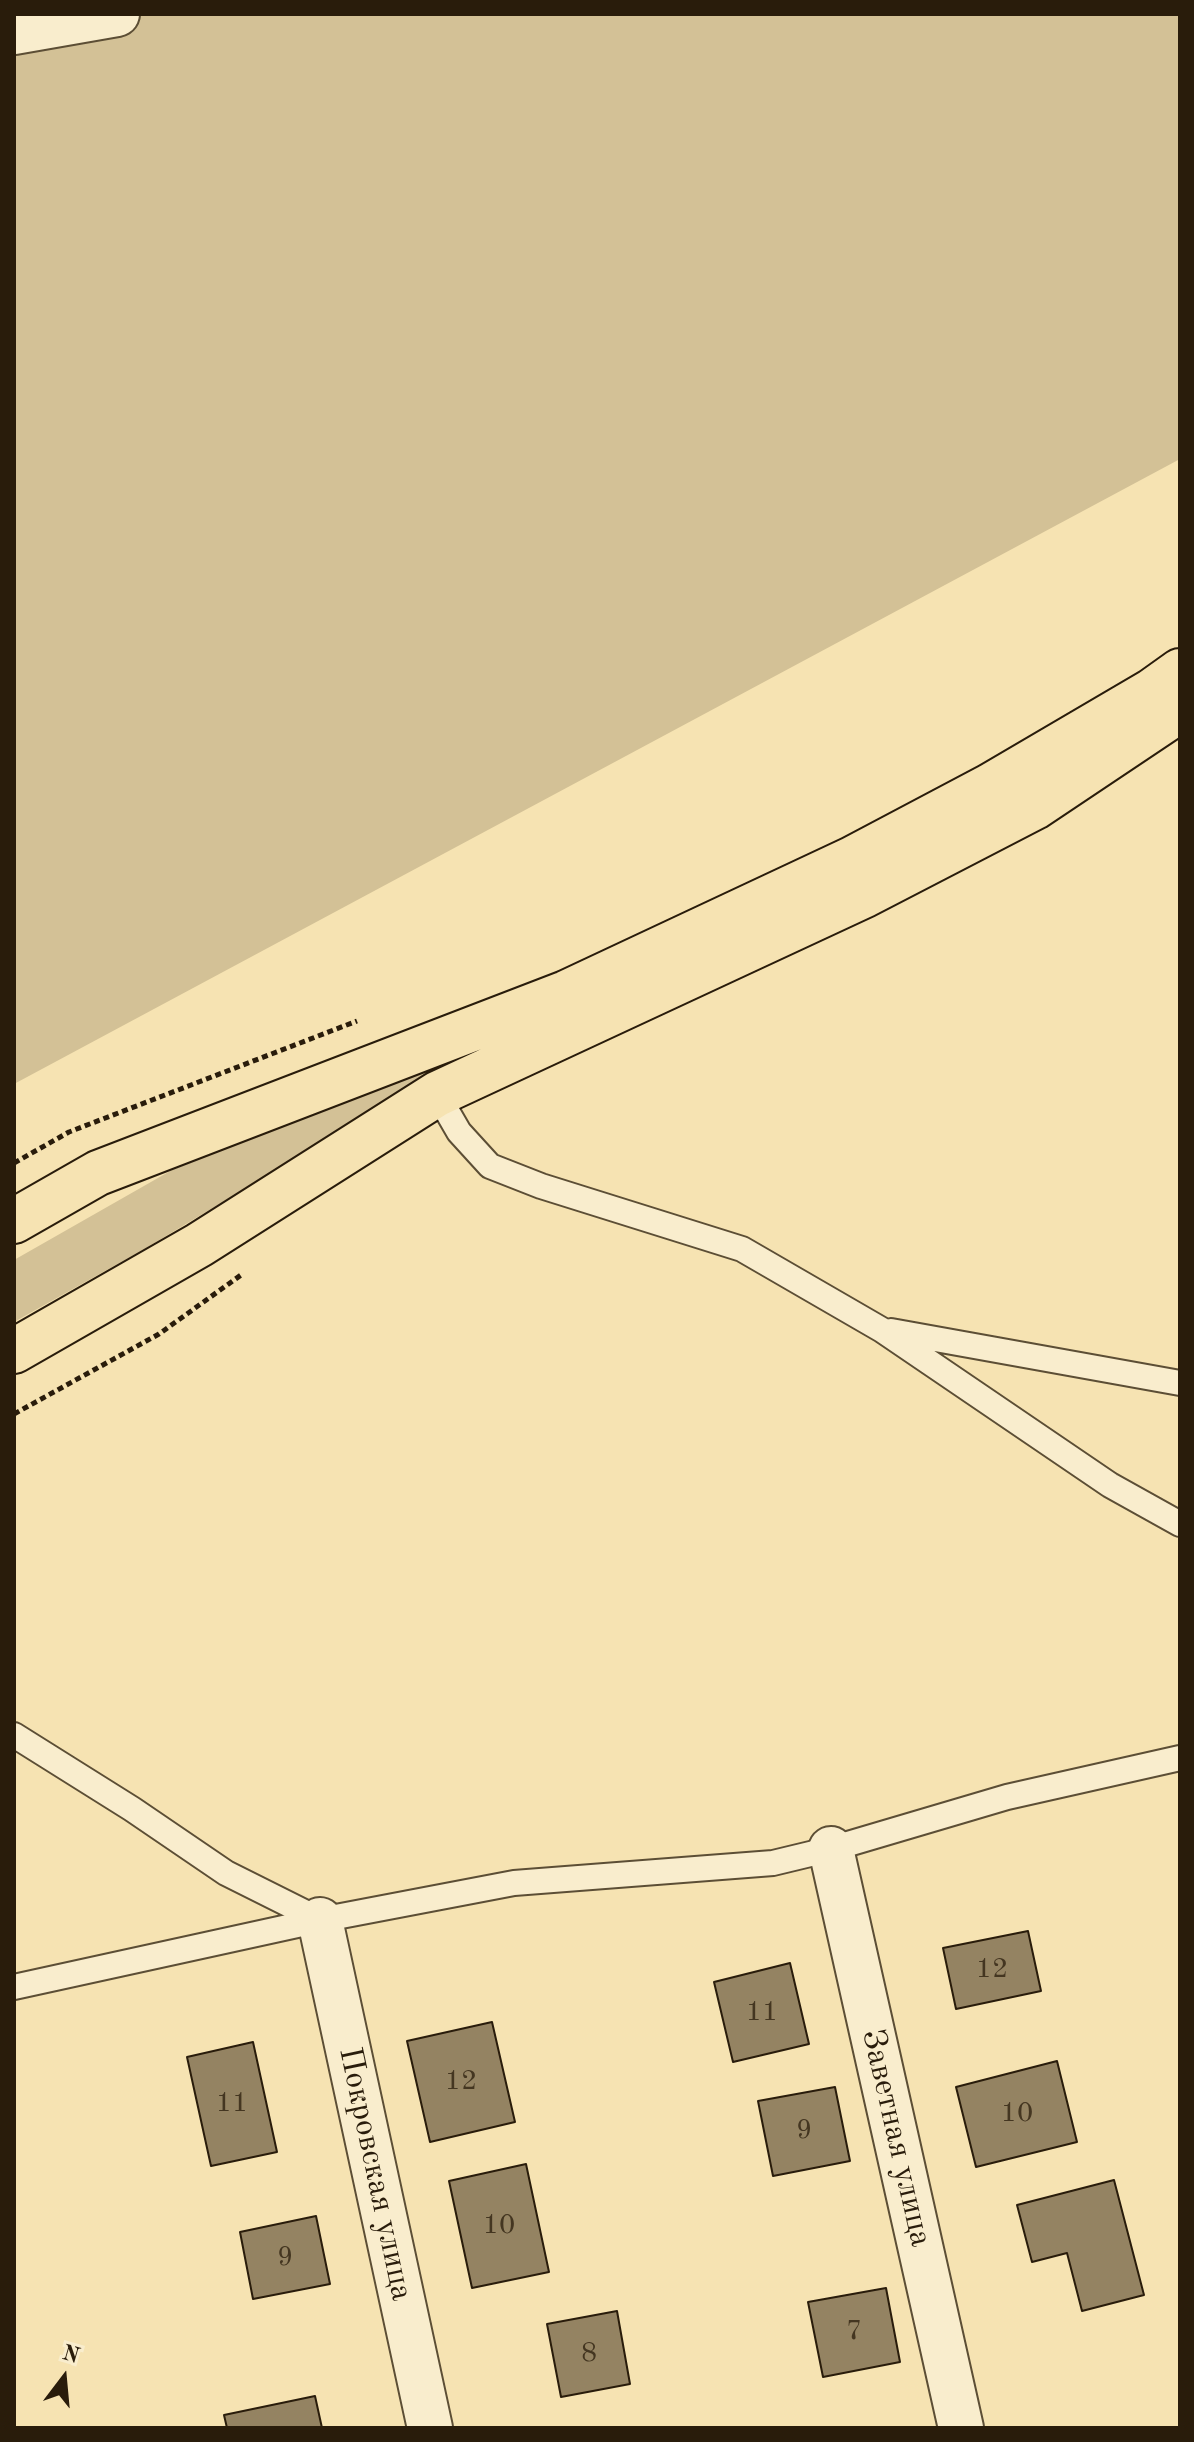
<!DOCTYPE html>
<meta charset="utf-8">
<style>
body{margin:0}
#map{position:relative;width:1194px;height:2442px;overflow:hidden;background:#f6e3b2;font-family:"Old Standard TT",serif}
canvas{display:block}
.frame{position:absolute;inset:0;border:16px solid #291c0b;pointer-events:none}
.north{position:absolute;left:24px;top:2338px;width:80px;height:80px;-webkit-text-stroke:6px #f9edcd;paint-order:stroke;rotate:16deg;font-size:22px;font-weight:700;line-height:32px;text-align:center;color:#291c0b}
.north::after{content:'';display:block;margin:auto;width:28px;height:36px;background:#291c0b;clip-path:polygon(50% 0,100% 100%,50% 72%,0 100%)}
</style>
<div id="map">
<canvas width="1194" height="2442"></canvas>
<div class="frame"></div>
<div class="north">N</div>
</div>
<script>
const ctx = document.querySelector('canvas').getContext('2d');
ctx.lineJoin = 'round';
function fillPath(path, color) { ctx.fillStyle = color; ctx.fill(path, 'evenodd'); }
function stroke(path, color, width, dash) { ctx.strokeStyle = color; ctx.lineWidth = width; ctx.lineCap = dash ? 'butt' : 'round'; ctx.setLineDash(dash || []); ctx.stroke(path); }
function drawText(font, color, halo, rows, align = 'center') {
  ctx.font = font + ' "Old Standard TT",serif'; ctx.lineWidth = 6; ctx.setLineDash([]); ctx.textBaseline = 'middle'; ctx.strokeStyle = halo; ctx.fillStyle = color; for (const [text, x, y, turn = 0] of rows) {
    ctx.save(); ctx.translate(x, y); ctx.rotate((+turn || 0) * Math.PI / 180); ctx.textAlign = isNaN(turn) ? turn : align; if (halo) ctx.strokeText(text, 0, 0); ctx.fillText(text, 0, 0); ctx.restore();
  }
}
fillPath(new Path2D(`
 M14,14H1180V459L14,1084Z
 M484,1045L146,1248L14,1322V1260L172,1170Z`), '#d3c196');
const building = new Path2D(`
 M1028,1931L1041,1991L956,2009L943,1948Z
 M790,1963L809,2044L733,2062L714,1982Z
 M492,2022L515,2122L430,2142L407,2041Z
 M253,2042L277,2152L211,2166L187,2057Z
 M1057,2061L1077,2142L976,2167L956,2087Z
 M835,2087L850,2161L773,2176L758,2101Z
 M526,2164L549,2272L472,2288L449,2181Z
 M1114,2180L1144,2295L1082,2311L1067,2253L1032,2262L1017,2205Z
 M316,2216L330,2284L253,2299L240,2232Z
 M886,2288L900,2362L823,2377L808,2302Z
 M617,2311L630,2384L561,2397L547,2324Z
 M315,2396L322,2428H227L224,2415Z`);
fillPath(building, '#948362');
stroke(building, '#291c0b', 2);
const service = new Path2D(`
 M437,1094L459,1132L490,1166L541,1186L742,1249L882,1330L1110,1485L1180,1524
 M891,1331L1180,1383
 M14,1735L132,1809L226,1873L320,1920
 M14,1987L320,1920L514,1883L773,1863L831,1849L1007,1797L1180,1758`);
const minor = new Path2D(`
 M14,32L117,14
 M831,1849L961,2428
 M320,1920L430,2428`);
const primary = new Path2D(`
 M14,1221L98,1173L566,993L852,859L990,786L1152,691L1180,671
 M14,1351L199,1245L437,1094L865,895L1035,807L1180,710`);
stroke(service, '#5c4e35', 28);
stroke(minor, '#5c4e35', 48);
stroke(primary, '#291c0b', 48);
stroke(new Path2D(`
 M14,1163L69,1132L357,1021
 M14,1414L159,1334L241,1275`), '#291c0b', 5, [6, 4]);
stroke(service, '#f9edcd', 24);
stroke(minor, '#f9edcd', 44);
stroke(primary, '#f6e3b2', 44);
drawText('28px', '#443621', null, [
 ["12",992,1970],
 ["11",762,2013],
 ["12",461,2082],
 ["11",232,2104],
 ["10",1017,2114],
 ["9",804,2131],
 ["10",499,2226],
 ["9",285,2258],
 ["7",854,2332],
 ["8",589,2354]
]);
drawText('32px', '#291c0b', '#f9edcd', [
 ["Заветная улица",896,2138,77],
 ["Покровская улица",375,2174,78]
]);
</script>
